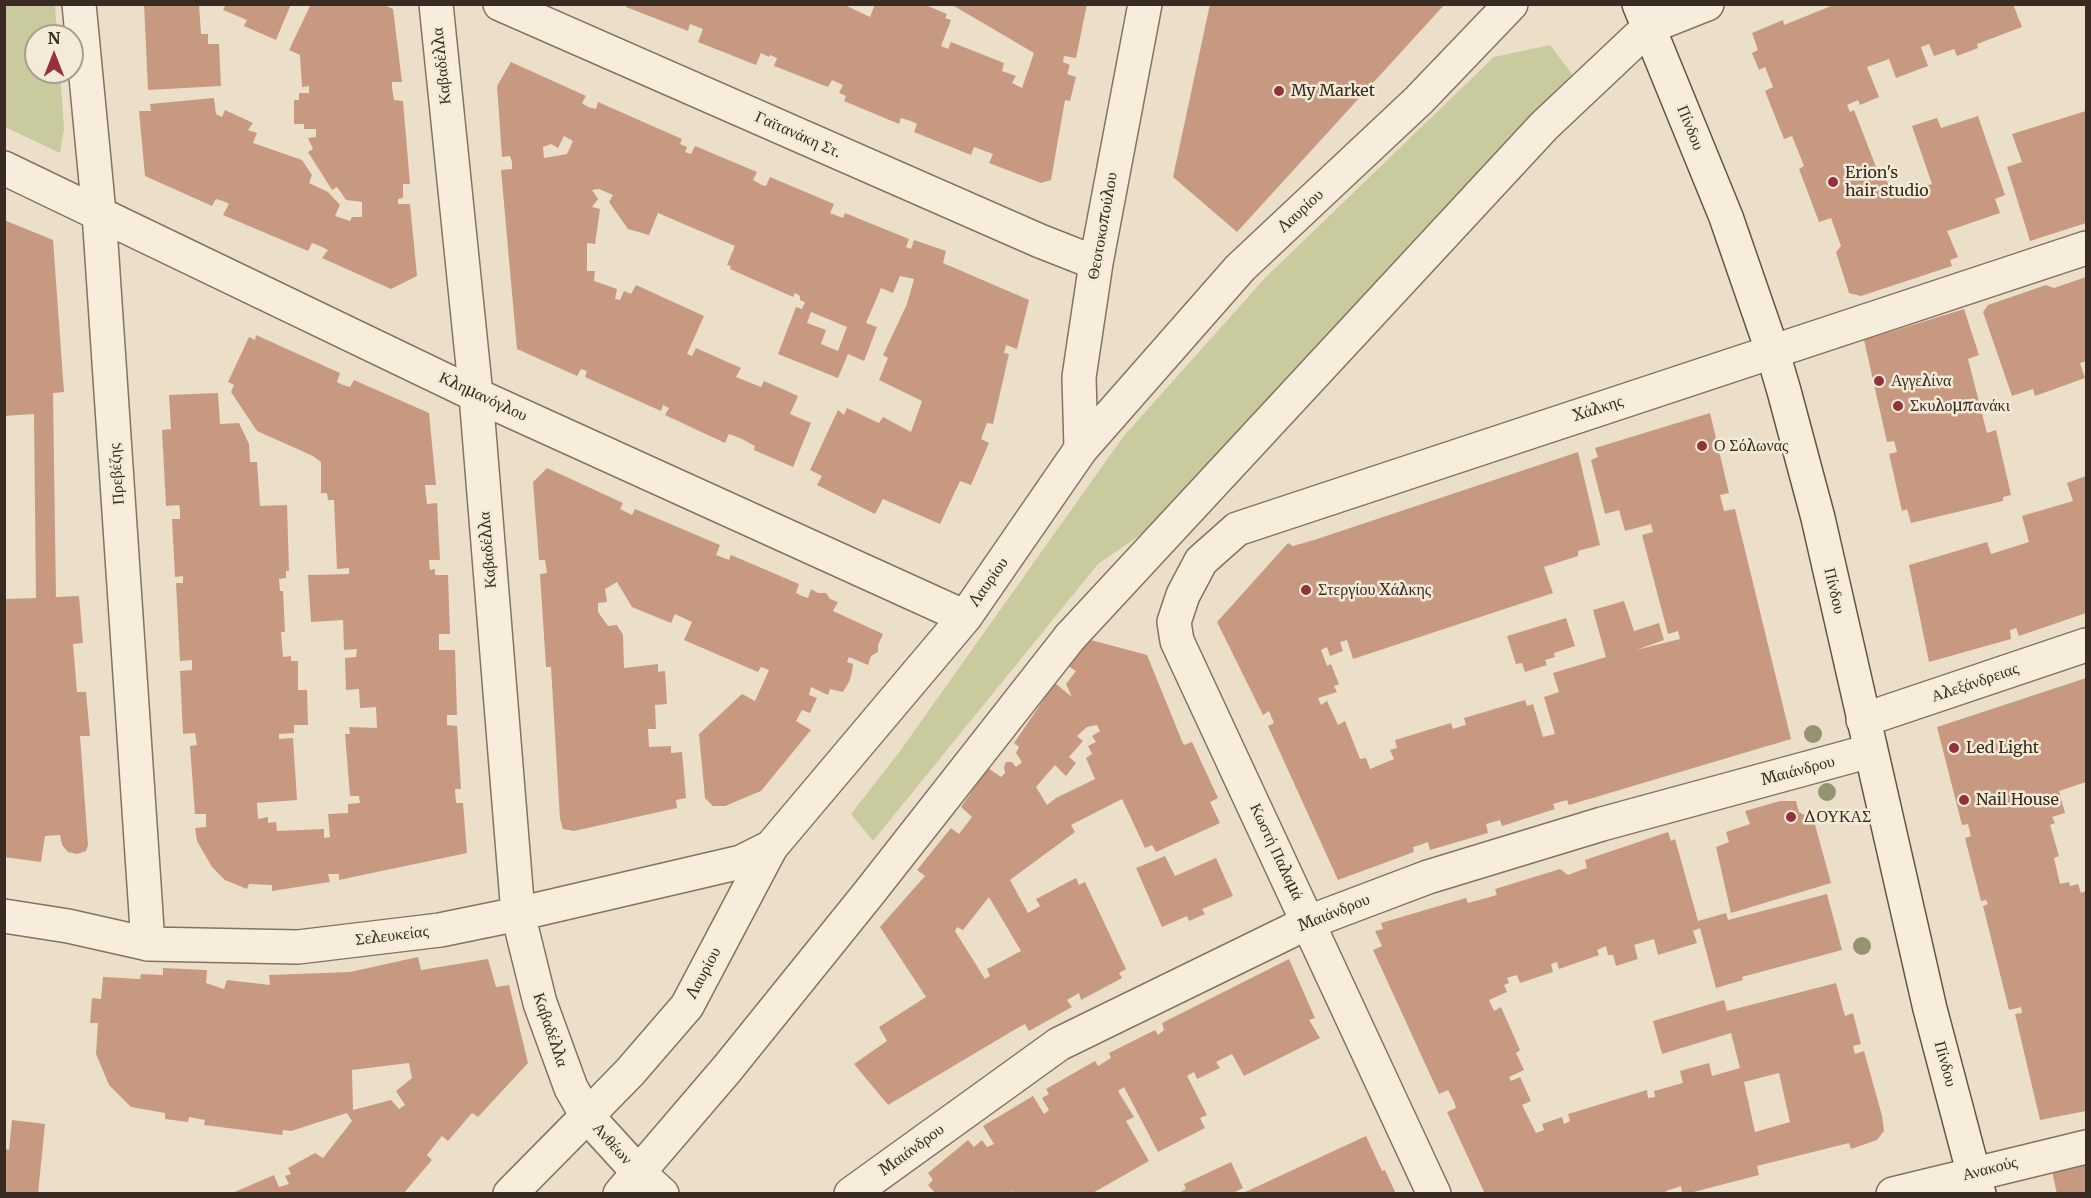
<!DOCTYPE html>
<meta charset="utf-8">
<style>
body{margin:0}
#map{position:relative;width:2091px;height:1198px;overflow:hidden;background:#ecdfc9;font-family:Merriweather,serif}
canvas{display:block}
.frame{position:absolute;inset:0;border:6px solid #392b21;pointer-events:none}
.north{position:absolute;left:24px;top:24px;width:60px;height:60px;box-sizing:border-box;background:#f4ead8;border:2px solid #a99e8f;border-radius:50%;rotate:0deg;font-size:16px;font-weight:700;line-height:24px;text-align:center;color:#392b21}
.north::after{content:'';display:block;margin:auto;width:21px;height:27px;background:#93323b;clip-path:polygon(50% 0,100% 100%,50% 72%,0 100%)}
</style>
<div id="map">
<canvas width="2091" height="1198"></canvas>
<div class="frame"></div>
<div class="north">N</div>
</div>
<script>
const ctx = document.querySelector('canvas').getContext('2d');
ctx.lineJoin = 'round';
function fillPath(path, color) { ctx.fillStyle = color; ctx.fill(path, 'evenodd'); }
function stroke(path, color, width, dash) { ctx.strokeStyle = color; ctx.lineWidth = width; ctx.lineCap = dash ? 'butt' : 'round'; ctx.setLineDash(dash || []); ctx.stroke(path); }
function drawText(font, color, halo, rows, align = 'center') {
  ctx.font = font + ' Merriweather,serif'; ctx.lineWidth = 5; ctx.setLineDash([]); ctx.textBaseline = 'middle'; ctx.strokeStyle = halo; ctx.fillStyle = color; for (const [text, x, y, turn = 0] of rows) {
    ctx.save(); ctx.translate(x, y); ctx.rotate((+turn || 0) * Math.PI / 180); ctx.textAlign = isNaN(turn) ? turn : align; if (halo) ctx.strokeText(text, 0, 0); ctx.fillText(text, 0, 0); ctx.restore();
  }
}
fillPath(new Path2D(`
 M5,4L55,5L57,36H36V72H60L64,129L60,153L5,127Z
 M1550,45L1589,97L1216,483L1098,564L873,841L851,814L900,751L1123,437L1265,278L1494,57Z`), '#c9ca9d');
fillPath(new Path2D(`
 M144,4H199L201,34H208V44H219L221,86L148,90Z
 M226,4H291L276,40L244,26L247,20L223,10Z
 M311,4H382L393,9L402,82H392V88L394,100L403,101L410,184H403V198L398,199V204H410L417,276L391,289L322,258L328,250L320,246L312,243L308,251L223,215L229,204L223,201L216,199L212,206L145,176L139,111H151L150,104L214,98L216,114L222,117L225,110L253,123L248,130L257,133L253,143L302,160L312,175L309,183L328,192L340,205L335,216L350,221L352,217H362V202L346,200L337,187L332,190L308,152L313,149L308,138L316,137V129H304V124H294V100H299V93H309V86L302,87L300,55L289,50Z
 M627,4H843L870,17L875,4H923L947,14L945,18L951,20L941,46L948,49L951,42L1004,63L1002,71L1016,76L1012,83L1022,88L1034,53L954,6V4H1087L1076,58L1064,56L1063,62L1070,65L1067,74L1076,77L1070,101L1065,100L1051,180L1041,183L989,163L993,154L974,147L971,155L914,132L917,124L911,121L901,118L899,124L844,101L846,96L839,93L843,85L832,80L828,87L774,66L777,58L770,55L769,57L761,53L756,65L698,42L703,29L690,24L688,31L626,7Z
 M1210,4H1445L1237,232L1173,177Z
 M1836,4H2013L2022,27L1977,44L1978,48L1957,56L1954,49L1934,56L1929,44L1921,47L1928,66L1896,78L1889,59L1867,67L1879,97L1860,105L1858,100L1847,105L1850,112L1854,110L1878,172L1883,171L1893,196L1932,184L1912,126L1937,118L1941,128L1978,116L2005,195L1995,199L2000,213L1947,231L1958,257L1950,260L1952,266L1861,296L1849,293L1836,252L1841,246L1831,218L1819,222L1799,169L1804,166L1792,136L1784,139L1765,91L1773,87L1765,67L1759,70L1752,53L1758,50L1752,33L1783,20L1784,25Z
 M511,62L586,96L582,103L588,107L596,109L598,102L682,139L680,144L687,147L685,152L691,154L695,146L757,172L753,180L762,185L766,186L770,177L834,204L830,213L843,218L845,213L909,239L906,247L911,249L914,240L946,251L943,263L1029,300L1017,349L1006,345L1004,353L1009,354L993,424L987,423L981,439L989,443L971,485L960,481L940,524L883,499L875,514L817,485L822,476L810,470L838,410L844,415L847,408L879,423L883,417L911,432L922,401L879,380L888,358L883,355L907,304L914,279L900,276L893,293L881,288L866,323L877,327L864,361L848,354L838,378L778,354L796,307L802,309L805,302L800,300V296L795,293L793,297L730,269L731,266L727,265L735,246L658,213L649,235L628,229L609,202L613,195L599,189L592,190L598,199L592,207L600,209L595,244L587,243V271H595L594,281L617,289L615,299L620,300L624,291L631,294L636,285L704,316L687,354L692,356L696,348L741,368L736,377L761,387L764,381L798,396L790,414L811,423L793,467L754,450L755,446L740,438L729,434L725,443L665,415L669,408L663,405L661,411L585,377L587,371L581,369L577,376L517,349L501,170L512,169V162L510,156L502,157L497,86ZM564,136L573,141L567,154L544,158L543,147L551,144L558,148ZM811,312L847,327L838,351L821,344L826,330L807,323Z
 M2086,111V223L2030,241L2007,167L2022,162L2012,134Z
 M4,220L53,240L64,392L53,393L56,597L79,596L83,643L73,644L77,692H86L90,736H80L88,845L86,851L77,854L68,852L62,845L60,835L45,836L41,862L4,857V599L36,598L34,414L4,416Z
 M2086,277V361L2080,363L2085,378L2035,396L2033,389L2012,396L1983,312L1988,305L2046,285L2054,288Z
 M1964,309L1979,355L1968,359L1987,433L1996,430L2011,495L2003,497V501L1911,523L1907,509L1902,511L1889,454L1897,452L1894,441L1887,442L1864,340Z
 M256,335L340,373L337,382L343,385L350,387L354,380L429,413L436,485H425L426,495L427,504L437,503L440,560H429L430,570L435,569V575H448L450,634H439V650H455L457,715H447V725L457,726L461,789H455L456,803H463L467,853L339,880V874H328L330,882L272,891V885L249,884L247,889L225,880L212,867L197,841L195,828L206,827V814H195L190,746L197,745L195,733L183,734L180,671L192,670V660L180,661L176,583H183V576L175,577L172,519H180V510L179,505L166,506L162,430L171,429L169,395L218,393L220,424L239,423L249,444L250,462H257L260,506L287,505L289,571H286V578L279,579L280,591H283L285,632H281L283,657L291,656V661H298V690H307L308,725H294V733L279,734V739L293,738L297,800L257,803L258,819L268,817V823L276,822L277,831L324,829V838L330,837L328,814L348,813V804L360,803L359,796H350L345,734H350L349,727L377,728L376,707L360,708L359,689L346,690L345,658L356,657L357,649L344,650L343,620L311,622L308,575L349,574V568L337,569L334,500H328L327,493H321V462L313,456L257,431L231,392L234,385L228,382L249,337L255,340Z
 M1710,413L1729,493L1720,495L1724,511L1735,509L1791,739L1569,805L1567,800L1553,804L1555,809L1502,826L1500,820L1486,824L1488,833L1430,850L1428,842L1420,845L1413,847L1414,852L1338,880L1268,726L1274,723L1269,711L1263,715L1217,622L1288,543L1293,546L1314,540L1578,452L1600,545L1578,551V556L1544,567L1553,593L1353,659L1347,640L1340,642L1343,651L1330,656L1327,647L1321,650L1327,666L1331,664L1339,684L1334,686L1337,692L1318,698L1321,705L1327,701L1338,725L1345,721L1360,759L1366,758L1370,769L1394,759L1390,750L1397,748L1395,740L1451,723L1453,729L1462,726L1466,725L1464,718L1525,700L1527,706L1533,704L1543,737L1555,734L1544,697L1559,692L1553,673L1606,657L1593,610L1624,601L1634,631L1659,623L1664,640L1636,650L1680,639L1678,631L1668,634L1642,535L1653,532L1651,524L1625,531L1619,510L1605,514L1591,460L1598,457L1595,448Z
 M547,468L623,503L620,509L632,515L635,509L720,545L716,555L729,560L731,555L799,584L796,593L802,596L808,598L811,589L818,593H826L830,599L838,602L833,611L883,634L878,645V652L871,656L868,665L849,657L847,662L853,664L852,672L850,680L843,692L830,689L828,695L811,687L809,695L817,698L810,713L802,710L796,721L811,730L761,791L725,806H713L705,798L699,734L742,694L755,701L769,670L761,667L758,672L684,640L692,622L675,614L671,623L632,607L617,582L605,589L607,602L598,603V612L608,626L617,625L623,635L624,668L658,664V672L665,671L667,704L655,705L656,729H648L649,747L671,746V753L682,752L686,798L676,800L677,808L574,831L563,829L560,819L551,667H546L540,574L547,573L545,560H539L533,482Z
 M2086,476V613L2019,636L2016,628L2010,630L2011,639L1929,662L1909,565L1987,542L1991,554L2029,542L2022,516L2073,501L2067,483Z
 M1566,618L1575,646L1554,653L1555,657L1545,660L1547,665L1525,672L1522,663L1516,664L1507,636Z
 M1087,639L1147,655L1182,741L1184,745L1192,742L1218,798L1210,802L1220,823L1156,852L1152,845L1145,848L1122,799L1071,825L1075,832L1010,880L1028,913L1040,906L1036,899L1076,878L1079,885L1085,882L1126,969L1119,973L1122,978L1081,1000L1079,993L1067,1000L1072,1007L1029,1031L1025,1024L1014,1030L888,1105L854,1064L887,1041L879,1027L926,997L880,927L925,876L917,870L951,828L959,834L972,817L961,807L988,768L1001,777L1005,773L1004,767L1006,762H1012L1016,767L1022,762L1016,753L1019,747L1014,743L1055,683L1072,697L1066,684L1076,671L1068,666ZM1097,725L1100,731L1092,736L1096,742L1088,746L1092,754L1086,758L1095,779L1056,798L1047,805L1036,787L1055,765L1066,776L1076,763L1069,757L1083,741L1077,736L1087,727ZM989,897L1021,951L987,969L990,976L985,979L955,931L957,927L963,930Z
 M2086,678V782L2059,791L2065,813L2052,817L2055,823L2050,825L2059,856L2054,858L2060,884L2069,882L2070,886L2078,884L2081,893L2086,891V1111L2040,1120L2015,1014L2022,1013L2021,1007L2009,1010L1983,906L1988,904L1986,900L1981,901L1965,838L1971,836L1968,824L1962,825L1937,727Z
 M1780,801H1796L1799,812L1814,821L1831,883L1731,913L1716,847L1729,842L1726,832L1750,824L1745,811Z
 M1668,832L1671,841L1675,839L1698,921L1726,913L1728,920L1827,894L1842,950L1742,977L1743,980L1716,988L1700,928L1693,931L1697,943L1658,955L1654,939L1634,945L1638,959L1616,966L1613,955H1608L1606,946L1597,950L1599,955L1559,969L1557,962L1551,964L1553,972L1520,983L1517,975L1507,978L1509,983L1504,985L1507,992L1489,1000L1494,1011L1501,1007L1520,1050L1516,1053L1524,1070L1509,1077L1511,1081L1520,1077L1531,1101L1522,1105L1536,1133L1544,1130L1542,1124L1562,1117L1564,1124L1570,1121L1568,1114L1647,1090L1648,1098L1655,1097L1654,1091L1683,1083L1680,1071L1709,1063L1712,1076L1740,1068L1731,1033L1662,1054L1653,1021L1724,1000L1727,1011L1836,983L1845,1016L1853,1013L1861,1044L1853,1046L1855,1054L1864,1051L1882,1116L1884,1131L1877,1140L1851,1149L1849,1143L1757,1166L1759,1175L1686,1194H1682L1681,1186L1666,1191L1667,1194H1485L1447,1112L1456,1108L1454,1102L1448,1090L1439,1094L1373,950L1382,946L1375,931L1383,929L1381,923L1466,898L1468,903L1497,895L1495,889L1560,869L1568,875L1581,870L1587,868L1585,860ZM1779,1073L1790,1122L1755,1132L1744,1082Z
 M1165,856L1175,876L1216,858L1233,896L1202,909L1205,914L1189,921L1187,916L1162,927L1136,868Z
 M418,957L421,970L488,959L496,987L509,985L528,1063L478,1117L472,1113L448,1141L442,1136L427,1155L432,1160L403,1194H230L274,1175L279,1187L289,1184L285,1176L291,1174L288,1168L315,1153L323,1158L352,1121L347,1113L291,1131L283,1130L282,1135L204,1125L205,1120L189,1117L188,1122L165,1119V1113L131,1107L109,1085L96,1054L98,1023H90L92,998L101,999L103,977L140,979L141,974L163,975V968L207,970L206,983L224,989L227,980L270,985L269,975L350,972ZM409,1063L412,1078L396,1091L405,1105L399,1109L391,1100L353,1110L352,1070Z
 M1289,959L1315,1018L1309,1020L1320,1038L1244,1076L1232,1054L1216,1062L1220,1068L1197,1079L1194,1072L1187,1076L1207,1115L1200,1118L1205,1128L1158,1152L1124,1087L1118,1091L1134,1117L1126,1121L1149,1161L1091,1194H1015L1013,1191L1010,1194H936L928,1185L933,1180L928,1173L968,1140L974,1147L982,1140L987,1147L994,1144L983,1126L1033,1096L1044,1114L1049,1110L1042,1098L1049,1094L1046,1089L1095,1061L1098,1066L1111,1058L1109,1053L1155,1030L1158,1035L1164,1030L1162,1023Z
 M12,1120L45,1124L38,1194H4V1149L9,1150Z
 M1366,1136L1382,1171L1385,1170L1396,1194H1241Z
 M1231,1162L1243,1188L1231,1194H1177L1186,1189L1184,1184Z
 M2086,1165V1194H2057L2052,1171Z`), '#c89981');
const pedestrian = new Path2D(`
 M1070,637L1544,126L1649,27
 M587,1116L630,1072L687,1006L771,847`);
const minor = new Path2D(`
 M79,4L99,213L148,944
 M436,4L476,395L518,914L540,1003L571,1088L587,1116L639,1173L662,1194
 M500,4L1040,241L1096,263
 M1649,27L1707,4
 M4,168L476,395L965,617
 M1081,449L1079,377L1096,263L1145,4
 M1863,720L2086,645
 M4,916L68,926L148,944L298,947L440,930L518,914L741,862L771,847L965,617L1081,449L1240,268L1419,100L1511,4
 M510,1194L587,1116
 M620,1194L727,1069L869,893L1070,637
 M851,1194L1059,1044L1309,922L1428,877L1602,824L1870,751
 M1434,1194L1177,641L1174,622L1183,595L1201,561L1237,529L2086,248
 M1893,1194L2086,1147`);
const secondary = new Path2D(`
 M1639,4L1726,217L1772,350L1784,391L1818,518L1930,1009L1979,1194`);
stroke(pedestrian, '#88715f', 36);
stroke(minor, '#88715f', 36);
stroke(secondary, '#6a5242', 36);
stroke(pedestrian, '#f7eddc', 33);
stroke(minor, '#f7eddc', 33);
stroke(secondary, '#f7eddc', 33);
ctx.fillStyle = '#959371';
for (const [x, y] of [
 [1813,734],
 [1827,792],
 [1862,946]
]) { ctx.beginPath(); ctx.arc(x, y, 9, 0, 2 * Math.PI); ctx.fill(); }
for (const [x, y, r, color] of [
 [1279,91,6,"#93323b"],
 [1833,182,6,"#93323b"],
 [1879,381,6,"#93323b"],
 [1898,406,6,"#93323b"],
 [1702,446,6,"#93323b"],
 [1306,590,6,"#93323b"],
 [1954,748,6,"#93323b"],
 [1964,800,6,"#93323b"],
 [1791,817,6,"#93323b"]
]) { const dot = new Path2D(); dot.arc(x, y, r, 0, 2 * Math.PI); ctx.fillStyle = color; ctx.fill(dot); stroke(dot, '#f4ead8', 2); }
drawText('16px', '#392b21', '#f4ead8', [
 ["Καβαδέλλα",442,66,-96],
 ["Πίνδου",1690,128,68],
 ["Γαϊτανάκη Στ.",798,135,24],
 ["Λαυρίου",1301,211,-43],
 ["Θεοτοκοπούλου",1103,226,-80],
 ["Κλημανόγλου",483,397,25],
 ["Χάλκης",1598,409,-18],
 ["Πρεβέζης",117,474,-94],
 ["Καβαδέλλα",488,550,-95],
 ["Λαυρίου",989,582,-55],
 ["Πίνδου",1834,591,77],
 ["Αλεξάνδρειας",1975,683,-19],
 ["Μαιάνδρου",1798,771,-15],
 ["Κωστή Παλαμά",1276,852,65],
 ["Μαιάνδρου",1334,913,-22],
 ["Σελευκείας",392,936,-7],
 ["Λαυρίου",704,973,-62],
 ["Καβαδέλλα",550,1030,71],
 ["Πίνδου",1945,1064,75],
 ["Ανθέων",612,1144,48],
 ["Μαιάνδρου",912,1150,-36],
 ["Ανακούς",1990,1169,-14]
]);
drawText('16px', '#392b21', '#f4ead8', [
 ["My Market",1291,91],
 ["Erion's",1845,173],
 ["hair studio",1845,191],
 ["Αγγελίνα",1891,381],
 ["Σκυλομπανάκι",1910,406],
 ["Ο Σόλωνας",1714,446],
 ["Στεργίου Χάλκης",1318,590],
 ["Led Light",1966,748],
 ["Nail House",1976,800],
 ["ΔΟΥΚΑΣ",1803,817]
], 'left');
</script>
